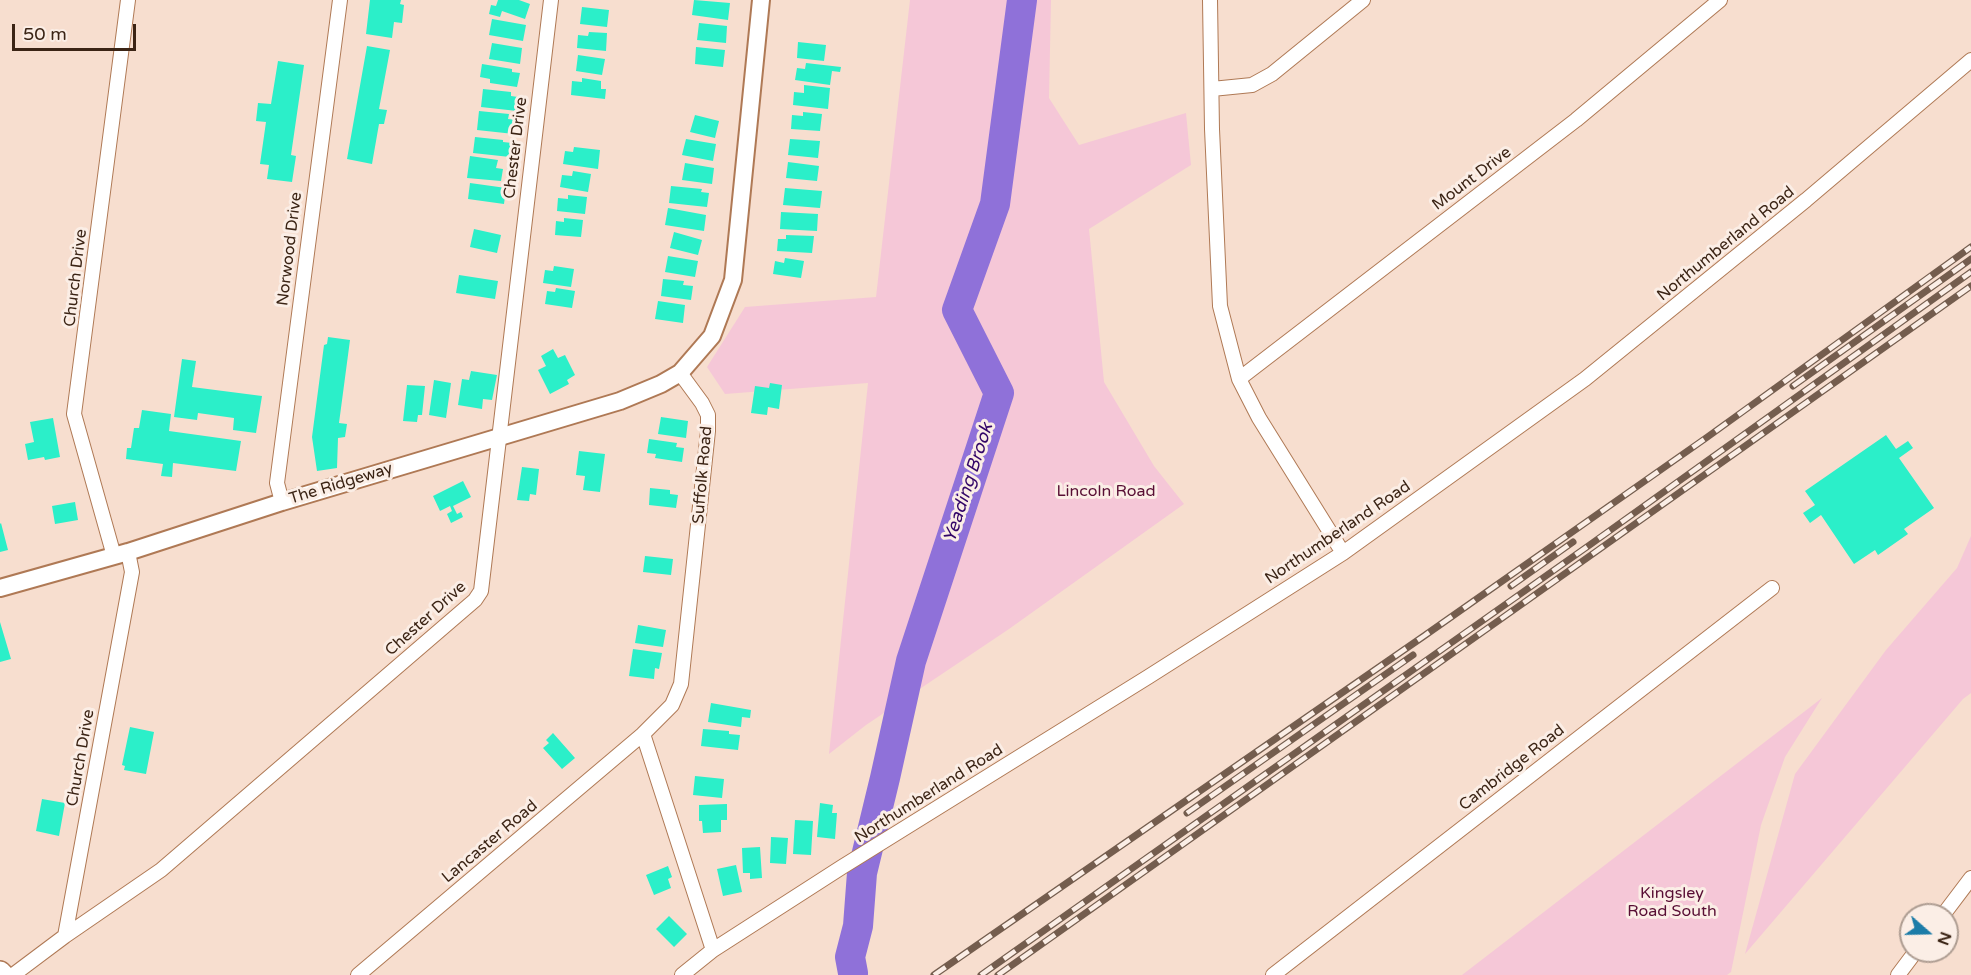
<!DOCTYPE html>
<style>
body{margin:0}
#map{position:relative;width:1971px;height:975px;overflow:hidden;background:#f7decf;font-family:"Varela Round",sans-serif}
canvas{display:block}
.north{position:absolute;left:1899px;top:903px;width:60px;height:60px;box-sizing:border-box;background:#fbeee6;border:2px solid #ae9d92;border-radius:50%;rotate:110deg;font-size:16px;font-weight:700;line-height:24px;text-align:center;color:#3b2415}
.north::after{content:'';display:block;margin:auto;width:21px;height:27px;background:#1c7ca8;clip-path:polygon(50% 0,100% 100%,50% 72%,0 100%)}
.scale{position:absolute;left:12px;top:24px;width:124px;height:27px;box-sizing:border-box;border:3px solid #3b2415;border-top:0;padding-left:8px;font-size:18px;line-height:21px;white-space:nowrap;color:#3b2415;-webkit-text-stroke:4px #fbeee6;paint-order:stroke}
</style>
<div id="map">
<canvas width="1971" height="975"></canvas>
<div class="north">N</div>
<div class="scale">50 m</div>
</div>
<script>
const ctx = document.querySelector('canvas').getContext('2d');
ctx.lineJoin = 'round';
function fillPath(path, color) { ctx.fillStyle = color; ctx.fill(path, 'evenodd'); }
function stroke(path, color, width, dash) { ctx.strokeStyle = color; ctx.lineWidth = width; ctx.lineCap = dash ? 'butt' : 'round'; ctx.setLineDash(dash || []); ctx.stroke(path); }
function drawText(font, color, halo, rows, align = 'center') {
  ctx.font = font + ' "Varela Round",sans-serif'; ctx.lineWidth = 6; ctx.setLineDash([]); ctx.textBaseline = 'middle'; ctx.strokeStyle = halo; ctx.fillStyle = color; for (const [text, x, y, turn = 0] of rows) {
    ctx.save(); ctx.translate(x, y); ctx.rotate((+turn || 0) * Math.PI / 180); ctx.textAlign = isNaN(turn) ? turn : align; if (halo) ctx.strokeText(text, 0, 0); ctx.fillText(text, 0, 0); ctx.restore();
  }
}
fillPath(new Path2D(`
 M910,0H1051L1049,98L1079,145L1186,113L1191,165L1089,229L1104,382L1154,466L1184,504L1009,629L866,725L829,754L868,383L725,394L707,367L745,307L876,297Z
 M1971,536V693L1963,699L1745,954L1795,774L1886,650L1957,568Z
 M1822,698L1785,757L1761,825L1731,972L1727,975H1462Z`), '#f5c7d7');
stroke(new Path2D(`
 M853,973L850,957L858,926L862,873L885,778L911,661L999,393L957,310L995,204L1022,0`), '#8f71d9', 30);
fillPath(new Path2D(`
 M370,0H401L400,4L404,5L402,23L394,22L392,38L366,34Z
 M498,0H519L530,4L525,19L502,11L500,17L489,14L491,5L496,6Z
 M694,0L730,3L728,20L692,15Z
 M582,7L609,10L607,27L580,24Z
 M492,19L526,25L523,41L489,35Z
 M699,23L727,26L726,43L697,40Z
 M589,32L607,33L606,51L577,48L578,35L588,36Z
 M798,42L826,45L824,61L797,58Z
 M492,43L522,48L520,64L489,59Z
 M367,46L390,50L379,109L387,110L384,124H379L372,164L347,159Z
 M696,47L725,50L723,67L695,64Z
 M578,55L605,59L602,75L576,71Z
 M278,61L304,65L291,155L296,156L292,182L267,179L269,165L260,164L266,122L256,121L258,103L271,104Z
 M806,63L841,67L840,72L832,71L830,85L795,80L797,68L805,69Z
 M482,64L512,69V72L520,73L517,87L490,83V79L480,77Z
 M582,78L601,81V89H606L605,99L571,95L572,81L582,82Z
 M804,85L830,88L828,109L793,105L794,92L804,93Z
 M483,89L511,92V96L518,97L517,111L481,107Z
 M479,111L509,114L508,119L516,120L514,134L477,130Z
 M803,112L822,114L820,131L791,129L792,115L803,116Z
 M695,115L719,121L715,138L690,132Z
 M475,137L503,140V142L512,143L510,157L473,153Z
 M686,139L716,144L713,161L682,155Z
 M790,139L820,141L818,158L788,155Z
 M574,147L600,150L598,169L563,164L565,151L573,152Z
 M470,156L498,160L496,168L503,169L501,181L467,178Z
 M788,162L819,166L817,181L786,178Z
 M685,163L714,168L712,184L682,180Z
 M573,171L591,174L588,192L560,187L562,175L572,176Z
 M470,183L506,188L504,204L468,199Z
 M671,186L702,189L701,192L709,193L707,207L669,203Z
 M785,188L822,191L820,208L783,205Z
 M568,195L587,197L585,214L557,211L558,198L568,199Z
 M668,208L706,215L704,231L665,225Z
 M781,212L818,214L817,231L780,229Z
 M564,218L583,220L581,237L555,235L556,221L564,222Z
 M474,229L501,235L497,253L470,247Z
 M674,232L702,240L698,255L670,248Z
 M786,235L814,236L812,253L777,251L778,239H786Z
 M668,256L698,261L695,277L665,272Z
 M785,258L804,261L801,278L773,274L775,261L784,263Z
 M554,266L574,269L571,287L543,283L545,270L553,271Z
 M459,275L498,281L495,299L456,293Z
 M663,279L684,281L683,285L693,286L691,300L661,296Z
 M556,288L575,291L572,308L545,304L547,291L555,292Z
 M658,301L685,305L683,323L655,319Z
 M328,337L350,340L339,423L347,424L345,437L338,438L337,468L317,471L312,437L324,345L327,344Z
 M553,349L558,358L565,355L575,375L567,380L569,384L550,394L538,370L546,366L541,356Z
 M182,359L196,361L192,387L262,396L256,433L233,430L234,418L198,413L197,420L174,417Z
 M471,371L497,375L492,400L483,399L482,409L458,405L462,379L469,380Z
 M434,380L451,383L446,418L429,415Z
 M770,383L782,385L779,409L768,407L767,415L751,413L755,386L769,388Z
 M407,385L425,386L422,415H418L417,422L403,421Z
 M142,410L171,414L169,431L241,441L236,471L173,463L172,477L161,476L163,464L126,459L127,448H131L134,428H139Z
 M661,417L688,421L686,438L658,434Z
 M53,418L60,457L45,460L44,457L28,460L25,444L34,442L30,422Z
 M1886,435L1896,449L1908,441L1913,448L1899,458L1934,508L1904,529L1908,534L1878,555L1875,550L1854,564L1821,515L1810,523L1803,513L1815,505L1805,491Z
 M649,439L677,443L676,447L684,448L682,462L655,458L656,454L647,453Z
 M579,451L605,454L600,492L583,490L585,476L576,475Z
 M522,467L539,469L536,495L530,494L529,501L517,500Z
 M463,481L471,497L453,506L457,514L461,512L463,517L451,523L447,514L452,511L450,506L440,511L433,496Z
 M650,488L670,490V494L678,495L676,508L649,505Z
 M75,502L78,520L55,524L52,506Z
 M1,523L8,550L0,552V524Z
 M645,556L673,559L671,575L643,572Z
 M0,622L11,659L0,662Z
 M638,625L666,630L663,647L635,643Z
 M633,649L662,653L659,669L655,668L654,679L629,676Z
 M711,703L751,710L750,718L742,717L741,727L708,722Z
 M130,727L154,732L146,774L124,770L125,766L122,765Z
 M703,729L729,731V734L740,735L738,750L701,746Z
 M553,733L575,758L562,769L543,748L549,743L546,740Z
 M695,776L724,779L722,798L693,795Z
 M42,799L65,803L59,836L36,831Z
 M820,803L833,805L832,813H837L835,839L817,837Z
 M727,804V820H721V832L703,833L702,821H699V805Z
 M795,820L813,821L811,855L793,854Z
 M771,837L788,838L786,864L770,863Z
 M760,847L762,878L750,879V873H743L742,848Z
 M736,865L742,892L723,896L717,869Z
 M668,866L672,877L668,879L671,888L654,895L646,875Z
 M669,916L687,934L674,947L656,929Z`), '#2befc9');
const minor = new Path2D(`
 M1210,0L1212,129L1220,306L1239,379L1259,418L1343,553
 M1212,89L1252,85L1272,74L1363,0
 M680,373L702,403L708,415V431L681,684L672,705L643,734L713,950
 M1239,379L1576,120L1720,0
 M282,502L277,483L340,0
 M114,556L74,414L128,0
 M1943,915L1971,878
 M65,936L132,572L128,552
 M13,975L65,936L161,870L475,600L481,591L551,0
 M358,975L643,734
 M682,975L713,950L842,867L1148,677L1343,553L1585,379L1806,200L1971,60
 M1273,975L1772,588
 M1898,975L1916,951`);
const tertiary = new Path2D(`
 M0,588L128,552L282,502L620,401L661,384L680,373L712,336L733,280L761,0`);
const primary = new Path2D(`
 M0,972L3,975`);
stroke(minor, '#af7955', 16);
stroke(tertiary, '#af7955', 20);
stroke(primary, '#af7955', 24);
stroke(minor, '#fff', 14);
stroke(tertiary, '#fff', 16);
stroke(primary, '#fff', 21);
const rail = new Path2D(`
 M1793,386L1971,259
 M1511,586L1573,542
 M1187,813L1413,655
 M934,975L1424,636L1706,438L1971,247
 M981,975L1591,544L1971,272
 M998,975L1971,286`);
stroke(rail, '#745d4e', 7);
stroke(rail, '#fbeee6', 4.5, [14]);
drawText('16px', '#3b2415', '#fbeee6', [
 ["Chester Drive",516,148,-83],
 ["Mount Drive",1472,179,-37],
 ["Northumberland Road",1726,244,-39],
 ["Norwood Drive",290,249,-83],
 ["Church Drive",76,278,-83],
 ["Suffolk Road",703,475,-85],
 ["The Ridgeway",341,484,-17],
 ["Northumberland Road",1338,533,-34],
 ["Chester Drive",426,619,-42],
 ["Church Drive",81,758,-80],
 ["Cambridge Road",1512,768,-38],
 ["Northumberland Road",929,794,-32],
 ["Lancaster Road",490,842,-40]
]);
drawText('16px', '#580e34', '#fbeee6', [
 ["Lincoln Road",1106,492],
 ["Kingsley",1672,894],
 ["Road South",1672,912]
]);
drawText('italic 18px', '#330668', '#fbeee6', [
 ["Yeading Brook",969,483,-72]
]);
</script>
